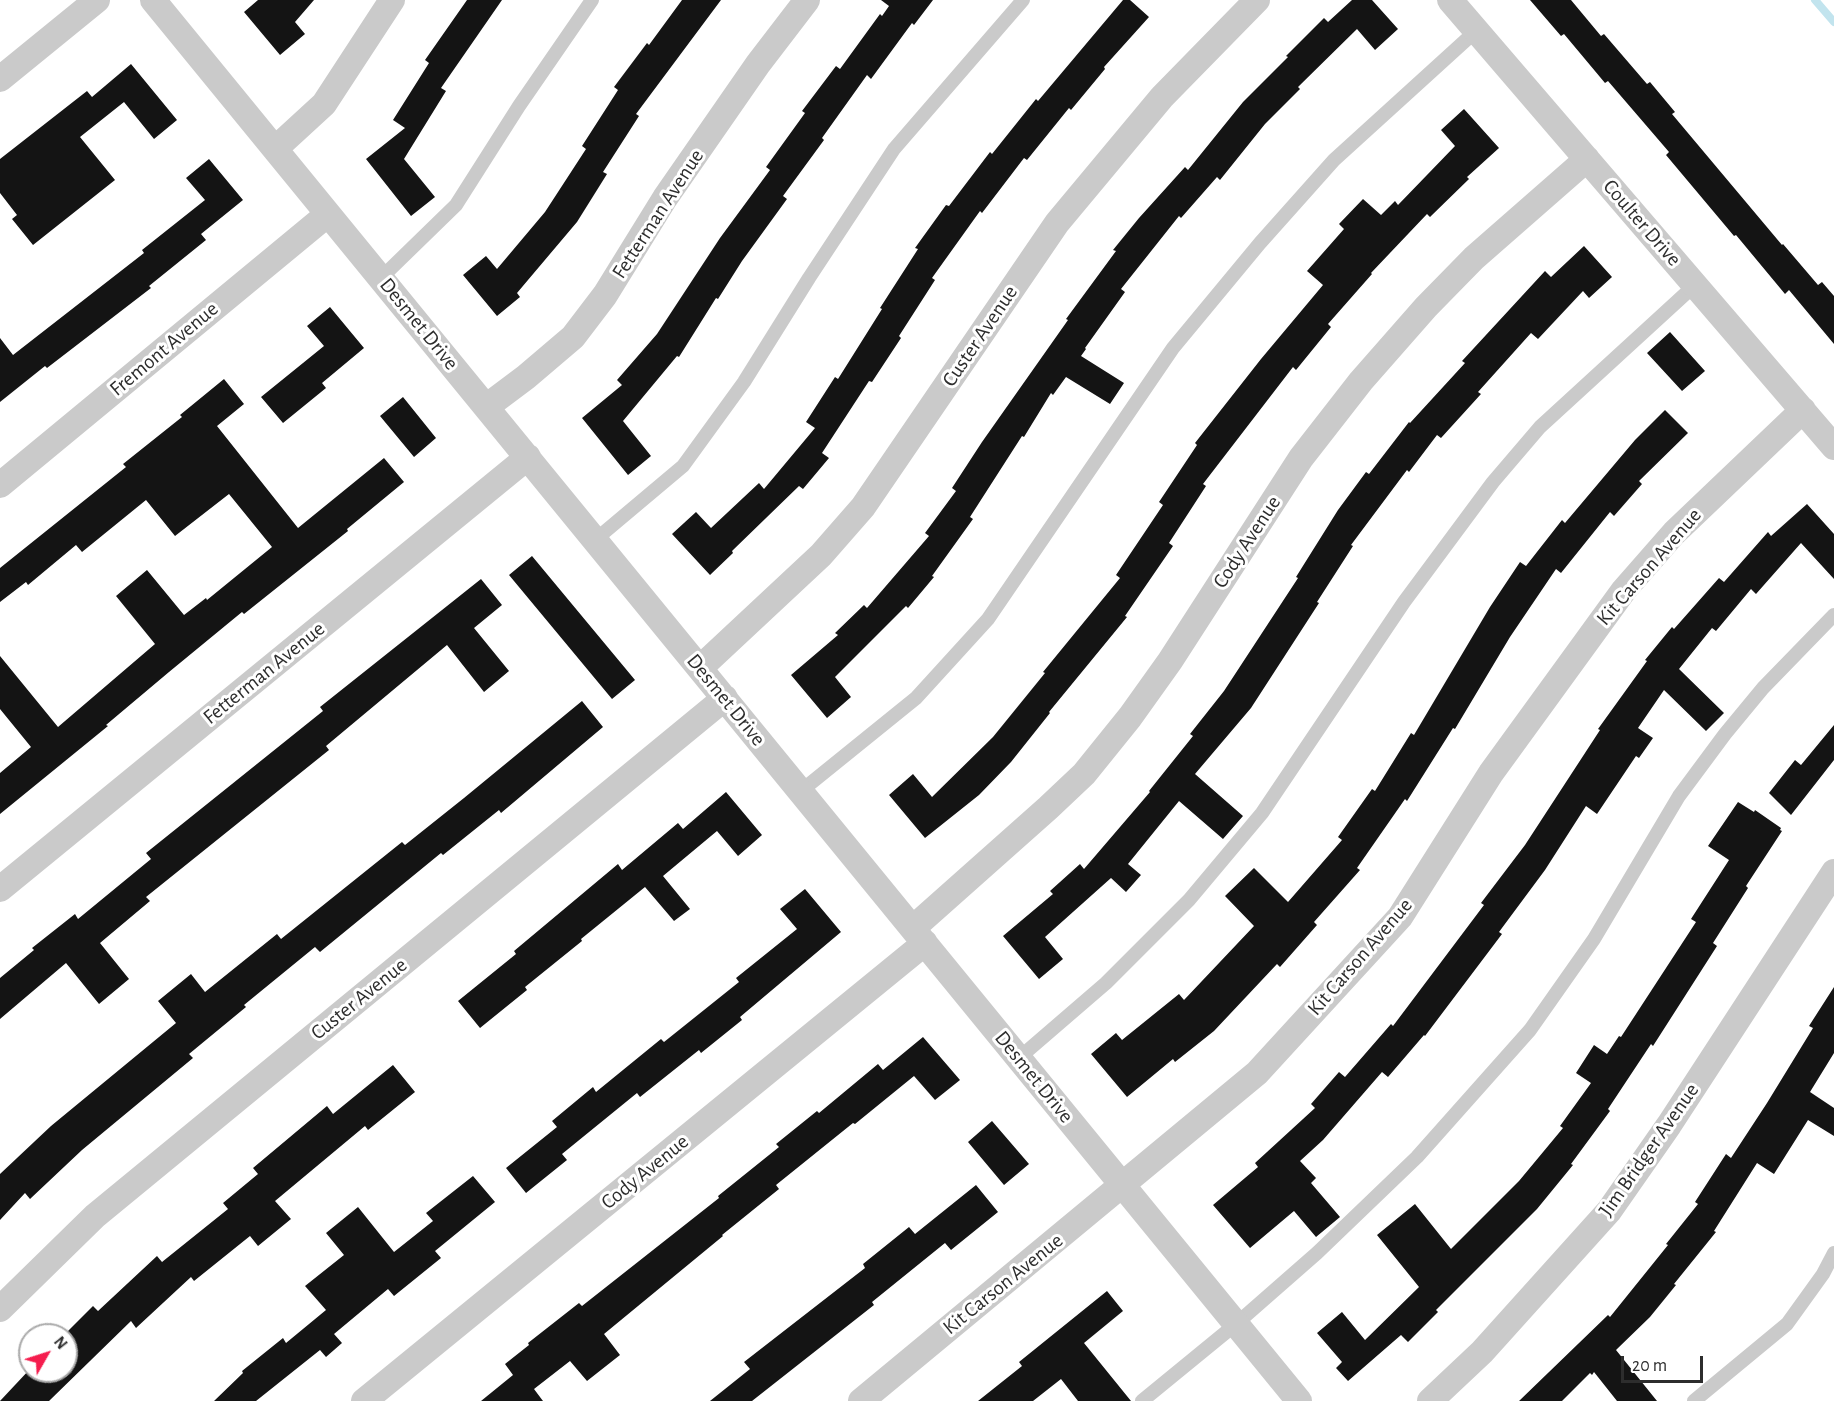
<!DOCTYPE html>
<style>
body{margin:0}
#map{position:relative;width:1834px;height:1401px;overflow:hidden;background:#fff;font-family:"Alegreya Sans",sans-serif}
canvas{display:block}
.north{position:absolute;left:18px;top:1323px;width:60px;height:60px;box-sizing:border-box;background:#fff;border:2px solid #ababab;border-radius:50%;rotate:51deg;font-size:16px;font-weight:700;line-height:24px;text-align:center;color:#2d2d2d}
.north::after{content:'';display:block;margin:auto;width:21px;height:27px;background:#f51d4e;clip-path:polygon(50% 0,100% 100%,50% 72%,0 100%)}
.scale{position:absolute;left:1621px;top:1356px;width:82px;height:27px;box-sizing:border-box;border:3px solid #2d2d2d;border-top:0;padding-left:8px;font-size:18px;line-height:21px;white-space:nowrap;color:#2d2d2d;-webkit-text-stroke:4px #fff;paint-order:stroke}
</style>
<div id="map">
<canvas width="1834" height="1401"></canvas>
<div class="north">N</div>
<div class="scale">20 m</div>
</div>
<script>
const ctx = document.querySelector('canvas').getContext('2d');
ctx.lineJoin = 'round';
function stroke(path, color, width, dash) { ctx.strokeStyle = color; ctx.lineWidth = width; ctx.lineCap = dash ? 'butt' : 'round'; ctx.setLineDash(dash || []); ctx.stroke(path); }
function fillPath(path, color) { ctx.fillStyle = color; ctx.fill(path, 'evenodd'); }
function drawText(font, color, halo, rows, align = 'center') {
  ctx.font = font + ' "Alegreya Sans",sans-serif'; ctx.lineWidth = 6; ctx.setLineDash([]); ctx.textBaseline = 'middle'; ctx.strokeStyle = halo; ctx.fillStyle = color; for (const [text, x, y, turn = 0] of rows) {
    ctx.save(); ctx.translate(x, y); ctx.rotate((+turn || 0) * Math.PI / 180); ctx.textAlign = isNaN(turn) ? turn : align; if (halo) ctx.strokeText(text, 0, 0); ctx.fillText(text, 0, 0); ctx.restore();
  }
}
stroke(new Path2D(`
 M1815,0L1834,22`), '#c2e4ee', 8);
fillPath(new Path2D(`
 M258,0H314L295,22L305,34L280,55L244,12Z
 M467,0H502L441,88L446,91L404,159L435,197L411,216L366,159L405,128L393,120L429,63L425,60Z
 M682,0H721L636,114L639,116L603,172L607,174L577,222L517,293L520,297L497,316L463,275L486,256L497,269L545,212L586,149L582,146L618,90L614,87L647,43L649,45Z
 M881,0H933L914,25L912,23L871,79L867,75L822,138L824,140L783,196L787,199L742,261L718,299L716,298L679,357L677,356L623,421L651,456L628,475L582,418L622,385L617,380L657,334L720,238L770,170L766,167L805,113L802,111L836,66L840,69L880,14L882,16L889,6Z
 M1123,0H1130L1149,17L1104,67L1105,69L1071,110L1069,108L1027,160L1024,158L982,213L980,211L932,278L935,280L899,336L901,338L872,382L869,381L822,453L829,458L803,489L799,486L732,551L733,553L710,575L672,534L696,512L711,528L759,483L764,489L815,428L806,422L835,377L838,379L882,309L880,308L918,249L915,248L946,205L949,206L990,152L992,154L1036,99L1038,101Z
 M1352,0H1372L1398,29L1375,50L1357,29L1298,87L1300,89L1265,124L1220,180L1217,177L1181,218L1179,216L1121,289L1125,292L1085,348L1086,349L1081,356L1124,383L1110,404L1066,377L1053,395L1051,393L1024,437L1022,436L970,517L973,519L932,576L934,577L908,608L906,606L835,677L851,697L827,718L791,675L838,635L835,633L864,605L867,608L929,536L925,533L956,491L952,488L982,442L1068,320L1066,319L1116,251L1113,250L1139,218L1185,167L1188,170L1243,102L1288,57L1286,56L1324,18L1328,22Z
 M1530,0H1571L1601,36L1604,34L1647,84L1650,82L1675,112L1672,114L1782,245L1783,244L1818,285L1822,282L1834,296V344L1789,290L1785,294L1736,235L1734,236L1666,155L1669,152L1608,81L1605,83L1564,34L1561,36Z
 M131,64L177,120L154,139L124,102L80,137L115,180L33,245L12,219L17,215L0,193V159L87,91L92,97Z
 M1464,109L1499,148L1467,177L1469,179L1430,217L1427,214L1371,273L1372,274L1328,324L1331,327L1296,370L1293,367L1203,484L1206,486L1169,543L1173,546L1125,616L1127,617L1049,712L1050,713L1011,762L979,795L925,838L889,795L913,774L932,797L993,737L1045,673L1043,672L1120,578L1116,575L1163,505L1159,502L1197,445L1195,443L1261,359L1323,285L1307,271L1344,229L1339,224L1363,199L1381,215L1395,201L1398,205L1455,146L1441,130Z
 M209,159L243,200L201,234L206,240L149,286L151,288L47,368L45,366L0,402V338L13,355L144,253L142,250L205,200L186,178Z
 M1584,246L1612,277L1589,298L1583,291L1538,339L1531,333L1478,392L1481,394L1441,438L1437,435L1409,472L1407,470L1351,545L1353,546L1317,602L1319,603L1251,708L1195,774L1243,816L1223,839L1179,801L1128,864L1141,875L1126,892L1111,878L1045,937L1063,959L1039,979L1003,936L1053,894L1050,891L1080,864L1084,869L1150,792L1149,791L1193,736L1190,734L1224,691L1298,578L1296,577L1338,510L1366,472L1369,474L1409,422L1410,423L1465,363L1462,361L1545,271L1551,277Z
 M330,307L364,348L322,383L326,388L283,423L261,397L324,346L307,326Z
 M1670,332L1705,371L1682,391L1647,353Z
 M224,379L244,404L217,426L298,528L384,458L404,482L347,529L348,531L244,614L242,612L169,672L106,725L108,726L0,814V773L31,747L0,709V656L58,727L155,644L116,596L147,570L184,615L206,598L207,600L272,547L229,494L175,536L146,500L82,552L76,545L28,585L26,582L0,602V568L126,467L123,464L182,417L180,415Z
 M403,397L436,438L414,457L380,416Z
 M1665,410L1688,433L1639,481L1642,484L1614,516L1610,512L1561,573L1556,569L1510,637L1455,729L1453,728L1407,801L1405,799L1357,868L1360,870L1314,922L1317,925L1280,967L1277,964L1214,1031L1175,1062L1173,1059L1127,1097L1091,1054L1116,1033L1122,1040L1179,994L1184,1000L1254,926L1225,896L1254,868L1288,902L1342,840L1338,837L1372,789L1375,791L1411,733L1414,735L1490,607L1520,562L1526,566L1562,520L1565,523L1635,440Z
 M1807,504L1834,534V579L1801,543L1756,594L1751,589L1716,631L1712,628L1679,669L1724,713L1706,731L1664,690L1638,728L1653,738L1639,758L1636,756L1597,814L1586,806L1545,870L1499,932L1502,934L1425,1036L1424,1035L1388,1077L1382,1072L1323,1140L1300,1161L1316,1178L1311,1183L1340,1217L1316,1237L1294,1211L1250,1248L1213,1205L1258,1167L1255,1163L1315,1108L1311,1104L1339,1072L1345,1077L1391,1024L1393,1026L1484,905L1481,903L1525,845L1600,730L1598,729L1647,661L1645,660L1672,627L1674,629L1719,578L1724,582L1768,532L1771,536Z
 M532,556L635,680L612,699L509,575Z
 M481,579L502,605L474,628L509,671L484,692L447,645L326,746L329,750L146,897L150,901L100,943L129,979L99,1004L66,963L0,1019V978L34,950L32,948L75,914L78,919L151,859L146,853L323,711L320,707Z
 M582,701L603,727L501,813L499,810L443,855L441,853L320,952L315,947L244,1005L246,1007L189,1054L193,1058L82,1150L30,1199L25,1193L0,1220V1174L51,1126L176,1023L158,1001L191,974L205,992L277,934L281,939L402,842L405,845L464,798Z
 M1834,725V760L1791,815L1769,793L1795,760L1801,765Z
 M726,792L762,835L738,856L717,831L663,876L690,909L674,921L645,887L581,939L582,941L525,987L527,990L480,1028L458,1001L516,954L514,951L618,864L622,870L678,823L683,829Z
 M1738,802L1754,812L1755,810L1781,828L1780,830L1782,831L1746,886L1748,888L1713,943L1717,946L1653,1046L1651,1044L1608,1109L1610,1111L1571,1164L1573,1165L1537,1209L1436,1310L1438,1312L1408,1342L1401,1335L1348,1381L1336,1368L1342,1362L1317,1333L1342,1312L1365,1340L1419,1287L1377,1235L1415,1204L1451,1249L1519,1181L1563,1128L1560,1126L1591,1083L1576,1073L1594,1045L1607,1054L1619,1036L1621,1037L1696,922L1691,919L1729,860L1708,846Z
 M805,889L841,932L740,1017L742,1020L701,1053L699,1050L640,1097L637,1093L562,1154L567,1160L526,1193L506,1168L557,1127L552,1121L593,1087L596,1092L661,1039L664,1042L739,982L736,978L797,929L780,909Z
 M1834,987V1053L1810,1092L1834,1108V1136L1808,1120L1774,1174L1757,1163L1714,1231L1716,1232L1674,1284L1676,1285L1650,1317L1616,1350L1657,1401H1617L1594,1372L1592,1375L1590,1373L1562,1401H1519L1608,1315L1610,1317L1668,1245L1666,1244L1698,1204L1695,1202L1726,1154L1731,1158L1767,1103L1813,1028L1809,1026Z
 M923,1037L960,1080L935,1100L914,1076L855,1124L853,1123L776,1185L779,1189L722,1235L723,1236L604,1334L620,1355L587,1381L570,1361L534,1389L543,1401H481L513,1375L505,1364L529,1345L528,1343L579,1303L582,1306L719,1198L718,1196L779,1147L776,1144L817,1111L819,1113L878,1064L883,1070Z
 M393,1065L415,1092L368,1130L365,1126L275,1201L291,1219L258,1246L250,1236L194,1281L191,1277L136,1328L131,1321L49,1401H0L30,1369V1371H66V1335H64L93,1306L98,1311L157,1256L162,1262L228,1209L223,1203L258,1174L253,1168L327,1106L333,1114Z
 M992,1121L1029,1164L1004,1185L968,1142Z
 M473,1176L495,1202L435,1251L441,1258L394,1296L388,1289L334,1334L342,1343L326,1357L320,1350L256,1401H214L243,1373L242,1371L283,1338L286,1343L326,1310L305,1286L344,1255L326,1233L358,1207L394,1252L433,1221L426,1213Z
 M976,1185L998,1212L951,1250L945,1243L872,1302L874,1305L752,1401H710L750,1369L744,1362L865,1268L863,1264L909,1227L915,1234Z
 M1107,1291L1123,1311L1084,1343L1131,1401H1078L1061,1379L1033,1401H978L1022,1366L1019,1362Z`), '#141414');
stroke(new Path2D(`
 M381,278L456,205L519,106L592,0
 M595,540L683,466L744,382L809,278L894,149L1023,0
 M801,791L916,698L988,619L1173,348L1260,243L1334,160L1477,30
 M1019,1058L1106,983L1189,900L1262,813L1404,602L1493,482L1540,427L1695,285
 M1142,1401L1236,1324L1317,1253L1417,1157L1530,1030L1594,939L1679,796L1725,734L1763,688L1834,615
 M1694,1401L1787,1324L1823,1274L1834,1253`), '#cacaca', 14);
stroke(new Path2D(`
 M153,0L1299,1401
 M1450,0L1834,447
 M0,79L97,0
 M275,149L324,104L392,0
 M486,407L526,377L573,337L605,295L665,198L758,64L807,0
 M0,485L328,214
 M700,668L821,555L863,507L1057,223L1162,97L1257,0
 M0,889L528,457
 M913,928L1048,808L1084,774L1130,717L1170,661L1301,458L1361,381L1426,307L1474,258L1587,159
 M0,1309L95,1216L725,698
 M364,1401L925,943
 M861,1401L1257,1073L1400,917L1491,773L1624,590L1674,533L1803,410
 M1430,1401L1482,1352L1609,1211L1669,1125L1834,872`), '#cacaca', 26);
drawText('21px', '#2d2d2d', '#fff', [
 ["Fetterman Avenue",658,214,-57],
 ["Coulter Drive",1642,223,49],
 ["Desmet Drive",419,324,51],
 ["Custer Avenue",980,336,-56],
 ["Fremont Avenue",164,349,-40],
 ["Cody Avenue",1247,542,-57],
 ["Kit Carson Avenue",1649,567,-49],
 ["Fetterman Avenue",264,673,-39],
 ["Desmet Drive",726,700,51],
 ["Kit Carson Avenue",1360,957,-49],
 ["Custer Avenue",359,999,-39],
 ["Desmet Drive",1034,1077,51],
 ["Jim Bridger Avenue",1649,1150,-55],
 ["Cody Avenue",645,1172,-39],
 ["Kit Carson Avenue",1003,1284,-39]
]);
</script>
